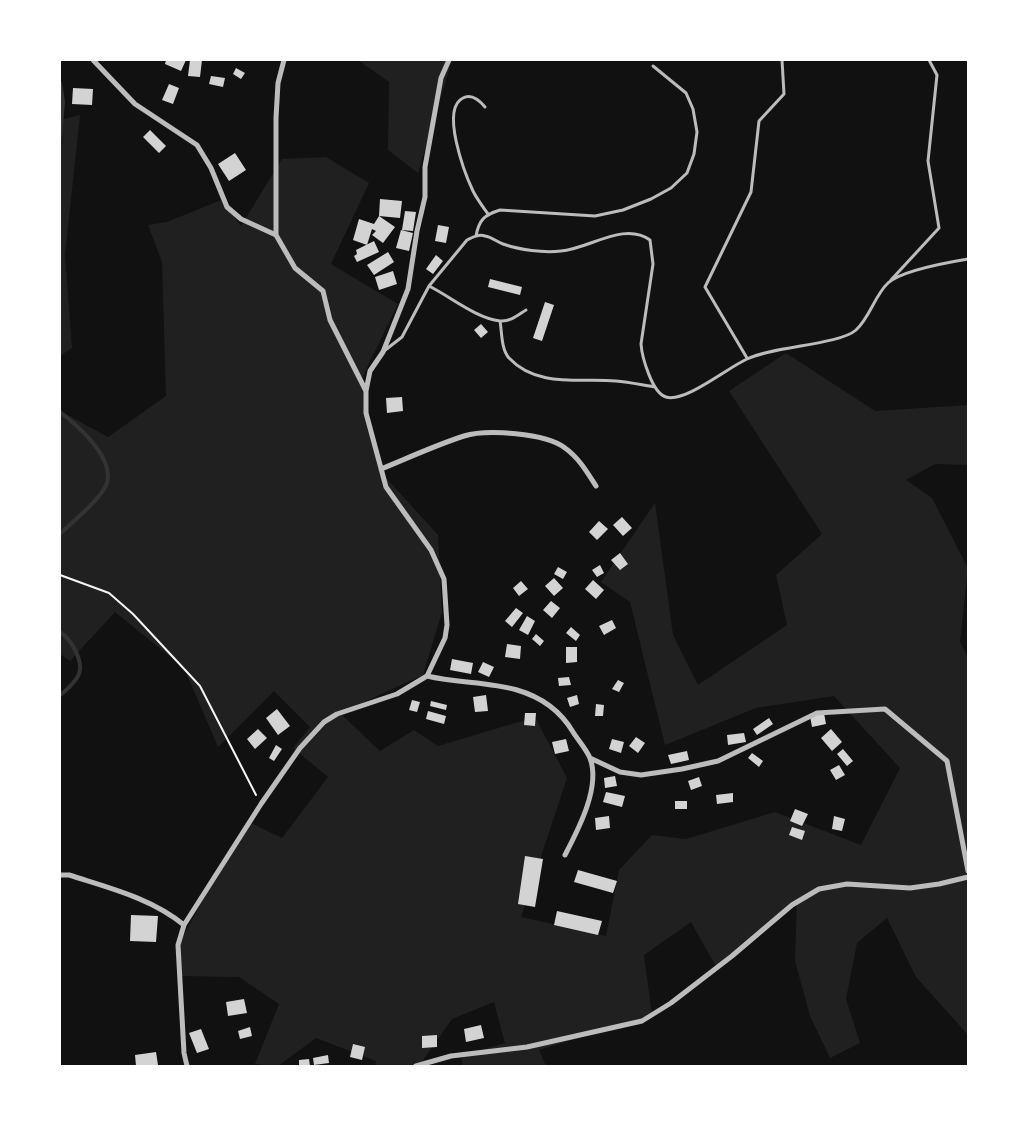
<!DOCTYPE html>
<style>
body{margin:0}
#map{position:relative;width:1028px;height:1126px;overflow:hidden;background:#111;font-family:"PT Sans Narrow",sans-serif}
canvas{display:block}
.frame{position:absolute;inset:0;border:61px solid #fff;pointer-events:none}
</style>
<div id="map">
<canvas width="1028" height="1126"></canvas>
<div class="frame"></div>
</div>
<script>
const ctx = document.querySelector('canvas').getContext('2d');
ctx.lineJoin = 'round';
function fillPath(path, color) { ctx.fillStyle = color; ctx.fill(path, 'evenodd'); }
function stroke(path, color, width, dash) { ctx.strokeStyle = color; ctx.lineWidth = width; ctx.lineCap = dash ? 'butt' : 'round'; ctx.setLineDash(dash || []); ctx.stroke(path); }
fillPath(new Path2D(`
 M358,60H452L418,173L388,150L389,82Z
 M80,115L65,255L72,348L60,356V120Z
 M326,157L369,183L331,264L398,304L362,378L378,469L438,535L442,612L423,675L340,713L380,751L414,730L438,746L535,717L567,778L521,917L606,936L619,870L652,835L686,839L775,812L861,845L900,768L834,696L756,708L665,745L630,602L601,582L655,503L673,635L698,685L787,625L776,575L822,534L729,391L786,353L875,411L968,405V465L935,464L906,480L932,498L968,568L960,642L968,657V1035L916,977L887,918L857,943L846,999L860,1043L830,1058L810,1016L795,961L797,901L718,970L691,922L644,955L652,1015L539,1050L546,1066H463L461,1056L505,1043L494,1002L452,1019L419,1066H375L376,1061L316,1038L278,1066L255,1064L279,1004L239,977L177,976V947L247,821L282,838L328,777L293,748L310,727L274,691L218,747L184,668L115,612L70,661L60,654V411L108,437L166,396L162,262L148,225L167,222L221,200L241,226L282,159Z`), '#202020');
stroke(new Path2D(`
 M60,83L63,102L60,136
 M60,412C78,426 114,457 107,483C102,498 72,522 60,534
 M60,632C71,639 84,661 79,674C76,681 66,691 60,695`), '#333', 4);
fillPath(new Path2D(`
 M166,60H186L181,71L165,64Z
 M190,60H202L200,77L188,76Z
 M236,68L245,73L241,79L233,74Z
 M211,76L225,78L223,87L209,84Z
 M169,84L179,88L173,104L162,100Z
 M73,88L93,89L92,105L72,104Z
 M150,130L166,146L159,153L143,137Z
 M235,153L246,170L229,181L218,164Z
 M380,199L402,201L400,218L379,216Z
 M405,211L416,212L413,231L402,230Z
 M379,216L395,227L383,243L372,235L376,231L372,229L367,245L353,240L359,219L374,224Z
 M438,225L449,227L446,243L435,241Z
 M401,230L413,233L409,251L396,248Z
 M374,241L379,252L357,262L354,256L357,254L356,250Z
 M388,252L394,262L374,275L367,265Z
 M436,255L443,261L433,274L426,269Z
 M393,271L397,284L379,290L375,277Z
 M490,279L522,287L520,295L488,287Z
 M545,302L554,305L542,341L533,338Z
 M481,324L488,332L481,338L474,330Z
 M402,397L403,411L387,413L386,398Z
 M622,517L632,528L623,536L613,525Z
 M599,521L608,529L597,540L589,532Z
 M620,553L628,564L620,570L611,560Z
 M600,565L604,573L597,577L592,570Z
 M558,567L567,572L563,579L554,574Z
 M554,578L563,588L554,596L545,586Z
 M593,580L604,590L596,599L585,589Z
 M521,581L528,589L519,596L513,588Z
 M551,601L560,608L552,618L543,610Z
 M516,608L523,613L512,627L505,621Z
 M527,616L535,621L528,635L519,630Z
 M612,620L616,628L604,635L599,626Z
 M571,627L580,635L576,641L566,633Z
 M536,634L544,641L540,646L532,639Z
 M507,644L521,646L520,659L505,657Z
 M566,647H577V662L566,663Z
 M452,659L473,663L471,674L450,670Z
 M483,662L494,667L489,677L478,672Z
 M569,677L571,685L559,686L558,678Z
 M618,680L624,683L619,692L612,689Z
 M486,695L488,711L475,712L473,697Z
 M577,695L579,704L570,707L567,698Z
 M412,700L420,702L417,712L409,710Z
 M431,701L447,705L446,710L430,706Z
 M596,704L604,705L603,716H595Z
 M277,709L290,726L278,735L266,718Z
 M428,711L446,716L444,724L426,719Z
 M525,713H536L535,726L524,725Z
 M824,713L826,724L812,727L810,716Z
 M769,718L773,724L757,735L753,729Z
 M258,729L267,738L255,749L247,739Z
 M831,729L842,742L832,751L821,738Z
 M744,733L746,742L728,745L727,735Z
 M636,737L645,743L638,753L629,746Z
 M566,739L569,751L555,754L552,742Z
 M612,739L624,742L621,753L609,749Z
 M276,745L282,749L274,761L269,758Z
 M843,749L853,761L847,766L837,754Z
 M687,751L689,760L671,764L668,755Z
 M752,753L763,761L759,767L748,758Z
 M839,765L845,775L836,780L830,770Z
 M615,776L617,786L605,788L604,778Z
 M699,777L702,786L691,790L688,781Z
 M606,792L625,796L622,807L603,802Z
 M733,793V802L717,804L716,795Z
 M675,801H687V809H675Z
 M795,809L808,814L802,826L790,821Z
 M609,816L610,828L596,830L595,818Z
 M834,816L845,819L842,831L832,829Z
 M792,827L805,831L802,840L789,835Z
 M525,856L543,859L535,907L518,904Z
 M578,870L617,881L613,893L574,882Z
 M557,911L602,921L598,935L554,925Z
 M131,915L158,916L156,942L130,941Z
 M244,999L247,1013L228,1016L226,1002Z
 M481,1025L484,1038L466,1042L464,1029Z
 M250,1027L252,1036L240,1039L238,1031Z
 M201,1029L209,1049L197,1053L189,1033Z
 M437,1035V1047L422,1048V1036Z
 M353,1044L365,1047L362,1060L350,1057Z
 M156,1052L158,1065L136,1066L135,1055Z
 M328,1055L329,1063L314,1065L313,1058Z
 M309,1059L310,1066H299V1060Z`), '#d3d3d3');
stroke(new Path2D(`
 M60,575L109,593L133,614L200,686L256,795`), '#f5f5f5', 2);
stroke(new Path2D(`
 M485,107C480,101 472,93 463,98C440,109 465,174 473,191C477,199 483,207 488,214
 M476,236C479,220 484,215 500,210L595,216L623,210L651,199L671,188L687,173L694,154L697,132L693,109L686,93L653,66
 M891,280L939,228L928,161L937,75L929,60
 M429,286C451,297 476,318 500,321C510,322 518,315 526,310
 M500,321C502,332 501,349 509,358C537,388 580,378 616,381C629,382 642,385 655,387
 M384,351L402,337L429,286L467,240C473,237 479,234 485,236C492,237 497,242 503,244C520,250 543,253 561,251C589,249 624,221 650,240L653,264L641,344C642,357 652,393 666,397C685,403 727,368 747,359C773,346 839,345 856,330C870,317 875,295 888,283C901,271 950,262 968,259
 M747,358L705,287L751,192L759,121L784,94L782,60`), '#bcbcbc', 3);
stroke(new Path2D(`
 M93,60L135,104L197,145L211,168L227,207L241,219L276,235
 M284,60L278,83L276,118V235L295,268L323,291L330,320L366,391
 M381,469C408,458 436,445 464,436C486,429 546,433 565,448C579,458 587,472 596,486
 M427,676C456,683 488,682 517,690C541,697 560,710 573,732C578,740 586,749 590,758C601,787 578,830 565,855
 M590,758L620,772L641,775L682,769L718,761L817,713L885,709L947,761L968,871
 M60,875H69C109,888 151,898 184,925
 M187,1066L184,1053L178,945L184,925L261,804L300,748L324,722L337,714L397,694L427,676L445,638L447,625L444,579L431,550L386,487L366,413V391L370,371L383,352L408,289L417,231L425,197V167L441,78L449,60
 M416,1066L451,1056L527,1047L642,1021L671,1003L732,956L792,905L819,889L847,884L910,888L939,884L968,877`), '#bcbcbc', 5);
</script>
